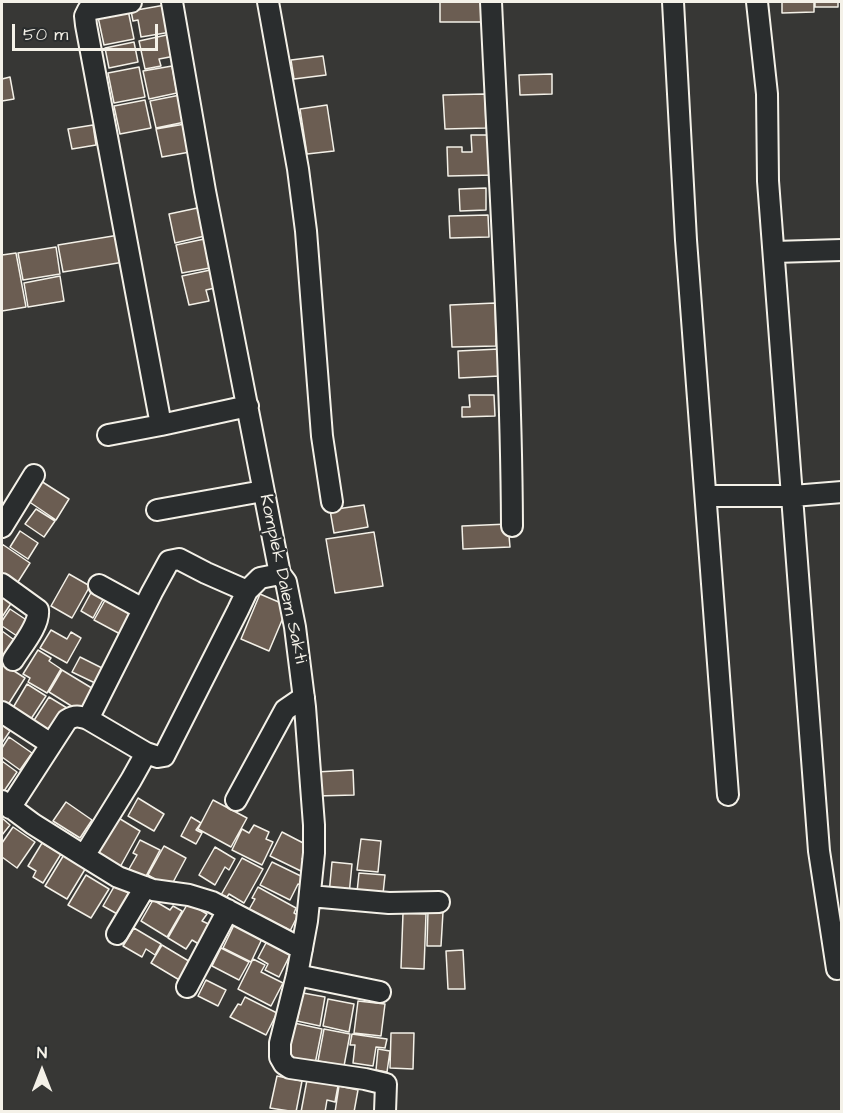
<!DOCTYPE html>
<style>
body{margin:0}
#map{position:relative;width:843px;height:1113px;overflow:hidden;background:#373735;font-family:"Architects Daughter",sans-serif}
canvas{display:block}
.frame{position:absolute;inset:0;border:3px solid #f4f1e8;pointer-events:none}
.north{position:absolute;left:12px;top:1041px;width:60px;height:60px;-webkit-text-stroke:4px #2a2d2e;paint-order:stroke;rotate:0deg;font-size:16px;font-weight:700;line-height:24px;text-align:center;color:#f4f1e8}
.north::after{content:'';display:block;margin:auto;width:21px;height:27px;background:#f4f1e8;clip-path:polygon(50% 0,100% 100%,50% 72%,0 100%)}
.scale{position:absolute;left:12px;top:24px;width:146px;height:27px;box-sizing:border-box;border:3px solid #f4f1e8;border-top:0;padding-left:8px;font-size:18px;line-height:21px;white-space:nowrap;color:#f4f1e8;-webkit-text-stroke:4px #2a2d2e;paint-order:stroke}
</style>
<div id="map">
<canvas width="843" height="1113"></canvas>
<div class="frame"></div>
<div class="north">N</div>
<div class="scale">50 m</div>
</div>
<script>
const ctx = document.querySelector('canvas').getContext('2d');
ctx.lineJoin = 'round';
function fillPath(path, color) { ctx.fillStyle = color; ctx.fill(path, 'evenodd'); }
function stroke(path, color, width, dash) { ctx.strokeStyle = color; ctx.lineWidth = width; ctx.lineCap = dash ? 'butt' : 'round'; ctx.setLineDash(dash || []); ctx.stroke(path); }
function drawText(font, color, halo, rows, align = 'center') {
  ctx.font = font + ' "Architects Daughter",sans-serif'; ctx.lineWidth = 4.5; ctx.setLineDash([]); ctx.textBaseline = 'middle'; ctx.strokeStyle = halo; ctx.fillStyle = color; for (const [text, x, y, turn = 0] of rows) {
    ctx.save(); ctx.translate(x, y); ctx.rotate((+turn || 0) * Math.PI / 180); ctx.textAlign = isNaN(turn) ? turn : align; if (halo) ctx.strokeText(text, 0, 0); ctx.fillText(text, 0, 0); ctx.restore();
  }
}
const building = new Path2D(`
 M440,2H485L486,22H440Z
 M782,2H814V12L782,13Z
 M815,2H838V7H815Z
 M165,5L171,32L141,37L138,20L133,21L131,11Z
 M128,10L134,39L104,45L98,17Z
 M171,34L175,56L159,59L161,66L145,69L139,41Z
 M134,42L138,62L109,68L105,48Z
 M323,56L326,75L294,79L291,60Z
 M172,66L177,93L149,99L143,71Z
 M139,67L145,97L114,103L108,73Z
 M552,74V94L520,95L519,75Z
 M10,77L14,99L2,101V79Z
 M485,94L486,128L445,129L443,95Z
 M180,95L185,122L156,128L150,101Z
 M145,100L151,128L120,134L114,106Z
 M327,105L334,151L307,154L300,109Z
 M185,124L190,152L162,157L156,129Z
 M93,125L96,145L72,149L68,129Z
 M471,135H492L494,175L448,176L447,147H462V152H472Z
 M486,188V210L460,211L459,189Z
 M202,207L209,235L175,243L169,214Z
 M488,215L489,237L450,238L449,216Z
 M119,235L124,262L63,272L58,245Z
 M209,238L215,267L182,273L176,245Z
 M56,247L60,274L23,280L18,253Z
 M16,253L26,307L2,311V255Z
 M215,269L219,287L206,290L209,301L189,305L182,276Z
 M60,276L64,301L28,307L24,283Z
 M495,303L496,346L452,347L450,305Z
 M499,349L500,376L459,378L458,351Z
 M469,395H494L495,416L462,417V407H470Z
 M41,481L69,499L56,520L28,501Z
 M364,505L368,527L334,533L330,510Z
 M36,509L55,521L44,537L25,524Z
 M508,524L510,547L463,549L462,526Z
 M20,531L38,543L28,559L10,547Z
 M374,532L383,586L335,593L326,539Z
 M2,544L30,563L16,585L2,575Z
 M69,574L90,586L72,618L51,606Z
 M94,587L106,594L93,618L81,611Z
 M260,594L288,606L269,651L241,639Z
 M2,595L12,602L2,617Z
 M108,595L135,611L122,635L94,620Z
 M10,609L28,621L17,636L2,626V621Z
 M51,630L67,639L71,632L81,638L67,663L40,648Z
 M2,631L17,642L5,660L2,658Z
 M38,650L51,658L49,661L61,669L47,693L28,682L30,678L23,674Z
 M80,657L102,668L95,683L72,672Z
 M3,664L25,678L6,708L2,705V667Z
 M62,670L95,690L81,712L49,692Z
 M27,684L46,696L29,722L11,711Z
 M49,697L67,708L49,736L31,725Z
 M2,721L4,723L2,725L10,731L2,743Z
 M9,737L32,753L20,770L2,757V748Z
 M2,761L17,772L2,794Z
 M353,770L354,795L317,796L316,772Z
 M138,798L164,814L154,831L128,816Z
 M213,800L247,818L231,847L198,829Z
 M66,802L92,820L80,838L53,821Z
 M117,817L140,831L119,869L96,856Z
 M191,817L201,823L196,830L202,833L196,844L181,836Z
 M2,818L10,825L2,835Z
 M254,825L269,832L266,839L273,842L262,865L232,850L242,829L249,833Z
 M13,827L35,842L17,868L2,857V843Z
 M282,832L309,846L302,859L310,863L305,873L270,856Z
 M361,839L381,841L378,872L357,870Z
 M140,840L160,850L145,878L129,869L137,855L133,853Z
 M42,843L61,854L43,883L33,877L36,871L28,866Z
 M164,846L186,858L170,888L148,875Z
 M215,847L235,859L229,870L225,867L215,885L199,875Z
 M65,853L87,866L67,899L45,886Z
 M242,858L263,869L244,903L229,894L227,897L221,895Z
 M272,862L307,879L304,886L298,884L290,900L260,885Z
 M332,862L352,864L349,895L329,894Z
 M359,873L385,875L383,894L357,892Z
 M86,875L109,889L91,918L68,905Z
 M115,885L132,895L119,915L103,906Z
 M258,887L296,908L294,913L298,915L290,931L286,928L283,933L247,913L255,899L252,898Z
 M153,900L170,910L173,906L182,911L167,937L141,921Z
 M188,903L207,914L202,921L213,926L202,946L192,940L186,949L168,938Z
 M428,911L443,912L441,946H427Z
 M403,913L426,914L424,969L401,968Z
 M234,925L262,939L251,962L223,948Z
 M134,928L161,944L155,955L146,949L142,957L123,946Z
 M267,941L291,953L279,977L265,970L268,964L258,958Z
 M162,945L192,963L181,981L151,963Z
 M221,948L249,962L239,980L212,966Z
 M463,950L465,989H448L446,951Z
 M253,959L265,965L261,972L283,983L271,1006L238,989Z
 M206,980L226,990L218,1006L198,996Z
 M303,993L325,997L320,1026L297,1021Z
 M245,997L277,1013L266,1035L230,1017L238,1004L241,1005Z
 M328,999L354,1004L349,1032L323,1026Z
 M358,1001L385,1004L381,1036L354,1033Z
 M294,1023L322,1029L315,1064L287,1058Z
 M324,1029L350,1034L344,1066L318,1061Z
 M391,1033H414L413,1069L390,1068Z
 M352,1034L387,1039L385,1048L376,1047L373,1066L353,1063L355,1045H350Z
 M378,1049L390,1051L387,1072L376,1070Z
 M277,1076L302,1081L296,1112L270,1108Z
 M307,1080L338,1086L335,1102L327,1100L325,1112H301Z
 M339,1086L358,1090L354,1112H335Z`);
fillPath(building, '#6b5d52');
stroke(building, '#f4f1e8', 1.5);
const minor = new Path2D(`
 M131,2L88,10L85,16L86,25L161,425
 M172,2L205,191L280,574L286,582L295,627L305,707L314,825V853L307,921L297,975L280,1043V1057L284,1064L290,1068L365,1079L386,1084L385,1112
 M268,2L298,169L306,231L322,436L332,502
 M491,2C499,176 511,351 512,526
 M673,2L686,240L728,795
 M757,2L767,94L768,181L819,851L837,969
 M774,252L842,250
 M108,435L161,425L248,406
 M706,496H793L842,492
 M157,510L263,491
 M2,527L34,475
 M2,584L38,610C40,625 21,647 13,660
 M99,585L143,609
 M2,712L51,744
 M88,719L146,753
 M236,800L285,710L304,697
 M2,801L33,824L84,856L131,780L146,753L158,757L164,756L238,610L247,591L260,578L280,574
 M10,808L67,720C75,715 79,716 88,719L152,592L169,561L179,559L206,573L247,591
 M84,856L118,877L153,890L189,895L212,902L302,949
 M310,896L389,903L439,902
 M117,934L145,887
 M297,975L380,992
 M187,987L228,910`);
stroke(minor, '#f4f1e8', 24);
stroke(minor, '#2a2d2e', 20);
drawText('18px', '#f4f1e8', '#2a2d2e', [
 ["Komplek Dalem Sakti",282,579,78]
]);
</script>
